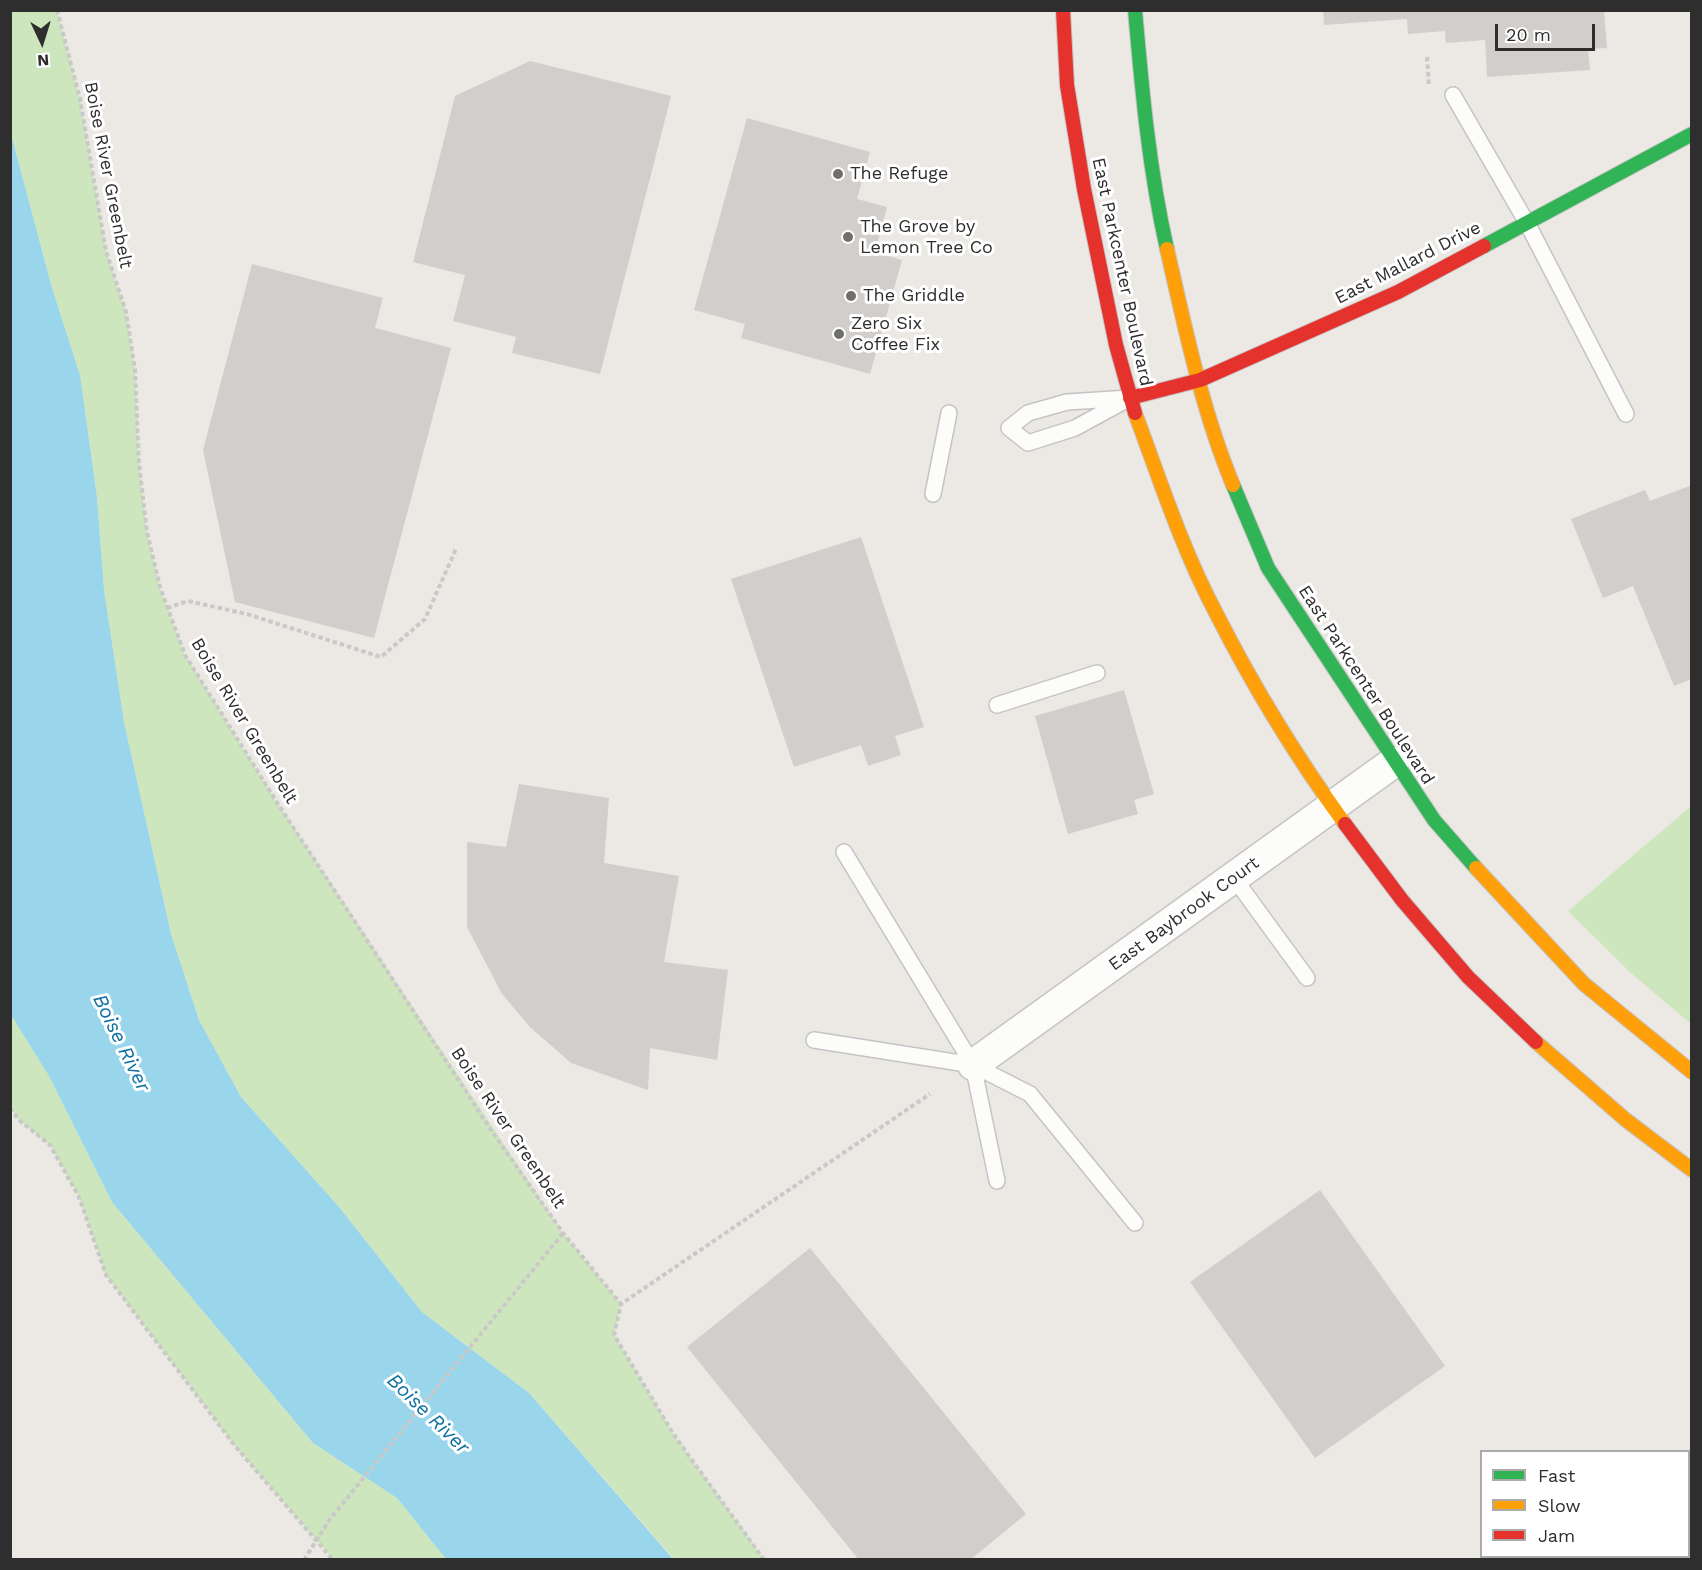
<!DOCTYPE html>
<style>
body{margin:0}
#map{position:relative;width:1702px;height:1570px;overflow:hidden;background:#ece8e4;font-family:"Work Sans",sans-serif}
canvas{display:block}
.frame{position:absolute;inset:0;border:12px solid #2e2e2e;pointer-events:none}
.legend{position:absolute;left:1480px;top:1450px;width:210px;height:108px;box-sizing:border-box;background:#fff;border:2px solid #ababab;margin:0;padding:8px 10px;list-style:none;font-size:18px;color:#2e2e2e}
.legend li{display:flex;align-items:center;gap:12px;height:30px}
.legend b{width:30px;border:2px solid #ababab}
.north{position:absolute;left:12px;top:12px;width:60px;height:60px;-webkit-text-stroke:4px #fff;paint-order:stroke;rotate:176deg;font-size:16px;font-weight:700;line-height:24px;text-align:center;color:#2e2e2e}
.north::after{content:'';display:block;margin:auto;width:21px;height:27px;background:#2e2e2e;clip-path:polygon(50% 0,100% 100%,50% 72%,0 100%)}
.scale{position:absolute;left:1495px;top:24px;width:100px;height:27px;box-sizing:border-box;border:3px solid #2e2e2e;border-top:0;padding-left:8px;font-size:18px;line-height:21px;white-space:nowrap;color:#2e2e2e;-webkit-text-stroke:4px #fff;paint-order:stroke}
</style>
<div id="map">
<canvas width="1702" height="1570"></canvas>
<div class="frame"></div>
<ul class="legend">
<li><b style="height:8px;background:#30b455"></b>Fast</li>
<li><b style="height:8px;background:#ff9f0a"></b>Slow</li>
<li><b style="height:8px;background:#e5322d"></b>Jam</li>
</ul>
<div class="north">N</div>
<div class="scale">20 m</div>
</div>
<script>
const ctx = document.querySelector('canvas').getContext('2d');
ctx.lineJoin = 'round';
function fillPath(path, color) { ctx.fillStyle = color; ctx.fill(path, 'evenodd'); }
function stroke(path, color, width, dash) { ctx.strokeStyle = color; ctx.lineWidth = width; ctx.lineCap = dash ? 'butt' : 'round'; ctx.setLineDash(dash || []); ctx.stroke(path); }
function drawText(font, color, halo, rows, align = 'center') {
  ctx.font = font + ' "Work Sans",sans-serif'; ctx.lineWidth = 6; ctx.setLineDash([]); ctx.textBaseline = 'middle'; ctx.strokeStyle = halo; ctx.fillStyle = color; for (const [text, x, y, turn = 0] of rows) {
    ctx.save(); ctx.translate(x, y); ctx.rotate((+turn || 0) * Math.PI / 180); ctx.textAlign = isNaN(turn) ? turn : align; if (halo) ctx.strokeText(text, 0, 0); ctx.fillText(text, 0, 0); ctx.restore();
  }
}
fillPath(new Path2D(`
 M10,11H57L80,99L106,251L126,312L135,369L139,464L147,532L160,587L185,655L278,804L563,1233L621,1304L614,1335L674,1435L764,1559H674L529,1393L422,1312L339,1207L241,1097L199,1020L171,934L124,722L104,590L97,497L80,375L52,288L11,134Z
 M1691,806V1024L1632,974L1568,911Z
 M11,1015L49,1076L112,1202L313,1443L397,1498L446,1559H333L235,1446L106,1275L79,1197L50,1145L19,1120L11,1108Z`), '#cee6be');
fillPath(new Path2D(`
 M11,134L52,288L80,375L97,497L104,590L124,722L171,934L199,1020L241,1097L339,1207L422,1312L529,1393L673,1559H446L397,1498L313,1443L112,1202L49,1076L11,1015Z`), '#99d6ec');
fillPath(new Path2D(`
 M1323,10H1604L1607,48L1588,49L1590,70L1487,77L1485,40L1446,43L1445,31L1408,34L1407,19L1324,25Z
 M530,61L671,96L600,374L512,353L516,337L453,321L465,275L413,262L455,96Z
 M747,118L870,152L857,199L887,207L875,252L902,260L870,374L741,338L745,324L694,310Z
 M252,264L383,298L375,328L451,348L374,638L235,602L203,450Z
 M1692,485V679L1674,686L1633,586L1603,598L1571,519L1645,490L1650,501Z
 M861,537L924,727L895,736L901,755L868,766L861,745L794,767L731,579Z
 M1124,690L1154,794L1134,800L1138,814L1068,834L1035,716Z
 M519,784L609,798L604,863L679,876L664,962L728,970L717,1060L650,1048L648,1090L571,1063L530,1027L502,994L467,927V842L506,847Z
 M1320,1190L1445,1366L1315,1458L1190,1282Z
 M810,1248L1026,1514L970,1560H859L687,1347Z`), '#d1cecb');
const lane = new Path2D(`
 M1453,95L1527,223L1626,414
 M1130,398L1075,428L1028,443L1009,428L1028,413L1067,402Z
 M933,494L949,413
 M997,705L1097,673
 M844,852L973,1065L997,1181
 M1234,878L1307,978
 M814,1040L973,1065L1030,1094L1135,1223`);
const street = new Path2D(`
 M973,1065L1394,762`);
const fast = new Path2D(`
 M1135,10C1142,90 1149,170 1167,249
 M1484,246L1692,134
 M1233,485L1268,568L1434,820L1476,868`);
const slow = new Path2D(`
 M1167,249C1185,328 1202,410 1233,485
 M1135,413C1160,480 1182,549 1216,613C1253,686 1297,758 1345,824
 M1476,868L1584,984L1692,1072
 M1536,1042L1626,1120L1692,1170`);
const jam = new Path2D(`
 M1063,10L1067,85L1084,189L1116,345L1135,413
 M1130,398L1200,380L1398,292L1484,246
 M1345,824L1402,900L1468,977L1536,1042`);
stroke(lane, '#c5c4c5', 18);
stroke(street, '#c5c4c5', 33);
stroke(fast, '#c5c4c5', 16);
stroke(slow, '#c5c4c5', 16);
stroke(jam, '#c5c4c5', 16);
stroke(new Path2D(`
 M57,10L80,99L106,251L126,312L135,369L139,464L147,532L160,587L185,655L278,804L493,1133L563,1233L621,1304
 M1427,57L1429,86
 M167,608L188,601L247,614L381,657L425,619L456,549
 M10,1108L19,1120L50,1145L79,1197L106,1275L235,1446L333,1560
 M304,1560L330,1519L563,1233
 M764,1560L674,1435L614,1335L621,1304L930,1094`), '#c9c9c8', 4, [4.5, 3]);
stroke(lane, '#fcfcfb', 15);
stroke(street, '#fcfcfb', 30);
stroke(fast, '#30b455', 14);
stroke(slow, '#ff9f0a', 14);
stroke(jam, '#e5322d', 14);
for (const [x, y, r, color] of [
 [838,174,6,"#706f6e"],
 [848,237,6,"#706f6e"],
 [851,296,6,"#706f6e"],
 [839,334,6,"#706f6e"]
]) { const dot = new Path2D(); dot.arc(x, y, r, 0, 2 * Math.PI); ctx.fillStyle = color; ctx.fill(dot); stroke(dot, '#fff', 2); }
drawText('18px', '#2e2e2e', '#fff', [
 ["The Refuge",850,174],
 ["The Grove by",860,227],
 ["Lemon Tree Co",860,248],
 ["The Griddle",863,296],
 ["Zero Six",851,324],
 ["Coffee Fix",851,345]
], 'left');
drawText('18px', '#2e2e2e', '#fff', [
 ["Boise River Greenbelt",108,175,79],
 ["East Mallard Drive",1408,263,-27],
 ["East Parkcenter Boulevard",1122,272,78],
 ["East Parkcenter Boulevard",1366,685,57],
 ["Boise River Greenbelt",244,721,59],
 ["East Baybrook Court",1184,914,-36],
 ["Boise River Greenbelt",508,1128,56]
]);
drawText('italic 20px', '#0d6fa3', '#fff', [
 ["Boise River",121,1043,64],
 ["Boise River",428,1414,44]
]);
</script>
